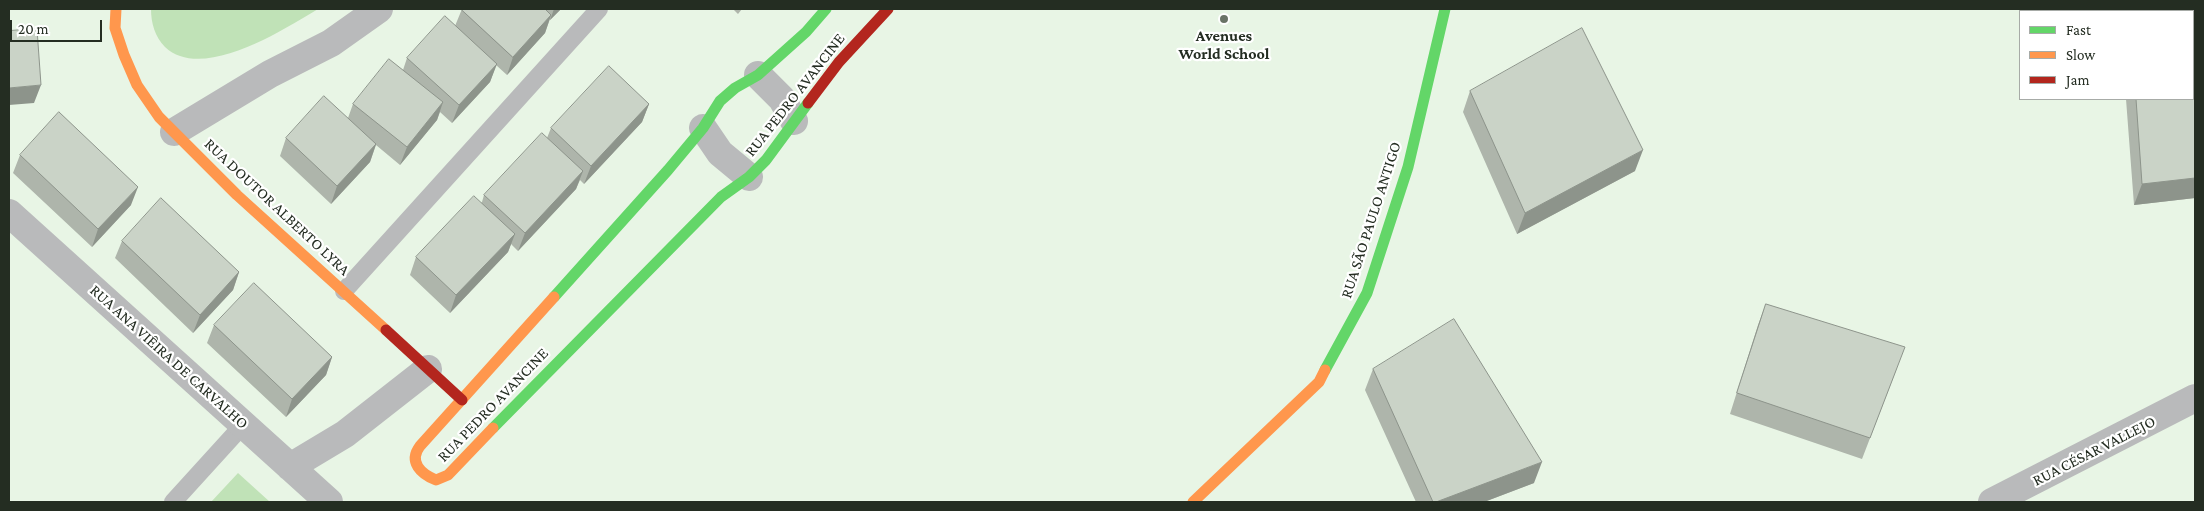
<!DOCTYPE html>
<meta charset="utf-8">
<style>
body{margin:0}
#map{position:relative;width:2204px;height:511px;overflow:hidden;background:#e8f5e5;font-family:"Crimson Pro",serif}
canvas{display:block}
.frame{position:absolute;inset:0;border:10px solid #242d22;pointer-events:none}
.legend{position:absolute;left:2019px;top:10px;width:175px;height:90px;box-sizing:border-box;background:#fff;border:1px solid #a7aba7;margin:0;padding:6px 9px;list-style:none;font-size:15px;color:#242d22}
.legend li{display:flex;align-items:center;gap:10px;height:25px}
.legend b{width:25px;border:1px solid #a7aba7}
.scale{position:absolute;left:10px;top:20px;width:92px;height:22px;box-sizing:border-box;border:2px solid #242d22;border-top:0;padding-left:6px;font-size:15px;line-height:18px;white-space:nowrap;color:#242d22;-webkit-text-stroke:4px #fff;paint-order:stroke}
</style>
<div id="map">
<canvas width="2204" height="511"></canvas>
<div class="frame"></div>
<ul class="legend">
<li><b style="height:6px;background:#63d668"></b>Fast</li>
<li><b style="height:6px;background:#ff974d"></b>Slow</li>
<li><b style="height:6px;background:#b3261e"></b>Jam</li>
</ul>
<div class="scale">20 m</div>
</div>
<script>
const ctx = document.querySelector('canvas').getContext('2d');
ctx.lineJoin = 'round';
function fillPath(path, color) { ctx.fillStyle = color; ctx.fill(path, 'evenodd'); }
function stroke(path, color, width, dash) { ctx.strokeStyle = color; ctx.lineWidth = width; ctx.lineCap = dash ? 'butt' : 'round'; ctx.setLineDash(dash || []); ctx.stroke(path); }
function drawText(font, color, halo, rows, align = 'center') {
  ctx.font = font + ' "Crimson Pro",serif'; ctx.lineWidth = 4.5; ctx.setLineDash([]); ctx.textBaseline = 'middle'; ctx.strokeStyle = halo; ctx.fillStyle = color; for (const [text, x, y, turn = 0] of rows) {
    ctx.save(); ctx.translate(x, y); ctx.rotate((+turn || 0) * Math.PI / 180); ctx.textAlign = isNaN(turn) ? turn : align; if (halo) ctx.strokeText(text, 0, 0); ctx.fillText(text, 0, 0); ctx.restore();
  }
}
fillPath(new Path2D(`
 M151,9H318C283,30 202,82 165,47C155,37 151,23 151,9Z
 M238,473L270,502H211Z`), '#c0e2b7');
stroke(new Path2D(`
 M344,291L599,9
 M173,502L243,425`), '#b9babb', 18);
stroke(new Path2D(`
 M758,75L782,99L794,121
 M703,128L720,153L749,177
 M174,132L270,74L331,43L379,9
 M9,213L329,502
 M290,467L345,434L428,369
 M1992,502L2195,398`), '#b9babb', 28);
stroke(new Path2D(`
 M554,297L668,170L703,128L720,101L735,88L758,75L806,32L826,9
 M1325,370L1367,293L1408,167L1445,9
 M493,428L721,197L749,177L766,160L808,103`), '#63d668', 11);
stroke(new Path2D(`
 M116,9L115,28L124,55L137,85L159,117L237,195L386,330
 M493,428L448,475L436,480C421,474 408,462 420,446L554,297
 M1193,502L1319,382L1325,370`), '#ff974d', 11);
stroke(new Path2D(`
 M808,103L839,62L888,9
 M386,330L462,400`), '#b3261e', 11);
fillPath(new Path2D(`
 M462,9H561L550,20V19L545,33L507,75L496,65L490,82L452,123L440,112L437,120L400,165L376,145L370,162L331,204L280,156L286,138L348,118L353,104L403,70L407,58L455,26Z
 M733,9H742L738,14Z
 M2119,9H2195V198L2134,205L2126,99H2193V11H2120Z
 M1470,91L1635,171L1517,234L1463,112Z
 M649,104L642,122L584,184L580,180L576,189L518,251L511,244L508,252L450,313L410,275L416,257L482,202L484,195L547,138L551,128Z
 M20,155L131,205L92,247L13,173Z
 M122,241L239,272L233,290L193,333L115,258Z
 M1766,304L1897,368L1862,459L1730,414L1758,325Z
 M214,325L332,357L326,375L286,417L207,343Z
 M1373,369L1534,483L1484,502H1416L1365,390Z`), '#aeb5ab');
fillPath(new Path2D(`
 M554,9H561L550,20Z
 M551,15L545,33L507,75L513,57Z
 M497,64L490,82L452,123L459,105Z
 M41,85L34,103L9,105V88Z
 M443,102L437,120L400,165L407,147Z
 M649,104L642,122L584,184L591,166Z
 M376,144L370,162L331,204L337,186Z
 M1643,150L1635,171L1517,234L1525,213Z
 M583,171L576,189L518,251L525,233Z
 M2195,178V198L2134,205L2142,184Z
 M138,187L131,205L92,247L98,229Z
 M515,234L508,252L450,313L456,295Z
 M239,272L233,290L193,333L200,315Z
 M332,357L326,375L286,417L292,399Z
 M1542,462L1534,483L1484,502H1436Z`), '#8d948b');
const building = new Path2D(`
 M461,9H545L551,15L513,57Z
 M2129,9H2195V178L2142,184L2136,99H2193V11H2129Z
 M445,16L497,64L459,105L407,58Z
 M1582,28L1643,150L1525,213L1470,91Z
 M37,29L41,85L9,88V31Z
 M389,59L443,102L407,147L353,104Z
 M609,66L649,104L591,166L551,128Z
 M324,96L376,144L337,186L286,138Z
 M59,112L138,187L98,229L20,155Z
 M542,133L583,171L525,233L484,195Z
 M474,196L515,234L456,295L416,257Z
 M161,198L239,272L200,315L122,241Z
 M254,283L332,357L292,399L214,325Z
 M1766,304L1905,347L1870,438L1737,393Z
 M1454,319L1542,462L1436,502H1433L1373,369Z`);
fillPath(building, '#cad3c7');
stroke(building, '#8d948b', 1);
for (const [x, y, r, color] of [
 [1224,19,5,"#697366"]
]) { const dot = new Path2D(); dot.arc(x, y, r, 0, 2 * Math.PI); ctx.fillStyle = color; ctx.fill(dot); stroke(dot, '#fff', 2); }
drawText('bold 16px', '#242d22', '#fff', [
 ["Avenues",1224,36],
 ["World School",1224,54]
]);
drawText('16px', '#242d22', '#fff', [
 ["RUA PEDRO AVANCINE",795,95,-52],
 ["RUA DOUTOR ALBERTO LYRA",277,207,43],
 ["RUA SÃO PAULO ANTIGO",1371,220,-72],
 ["RUA ANA VIÊIRA DE CARVALHO",169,357,42],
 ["RUA PEDRO AVANCINE",493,405,-46],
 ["RUA CÉSAR VALLEJO",2094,451,-27]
]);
</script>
